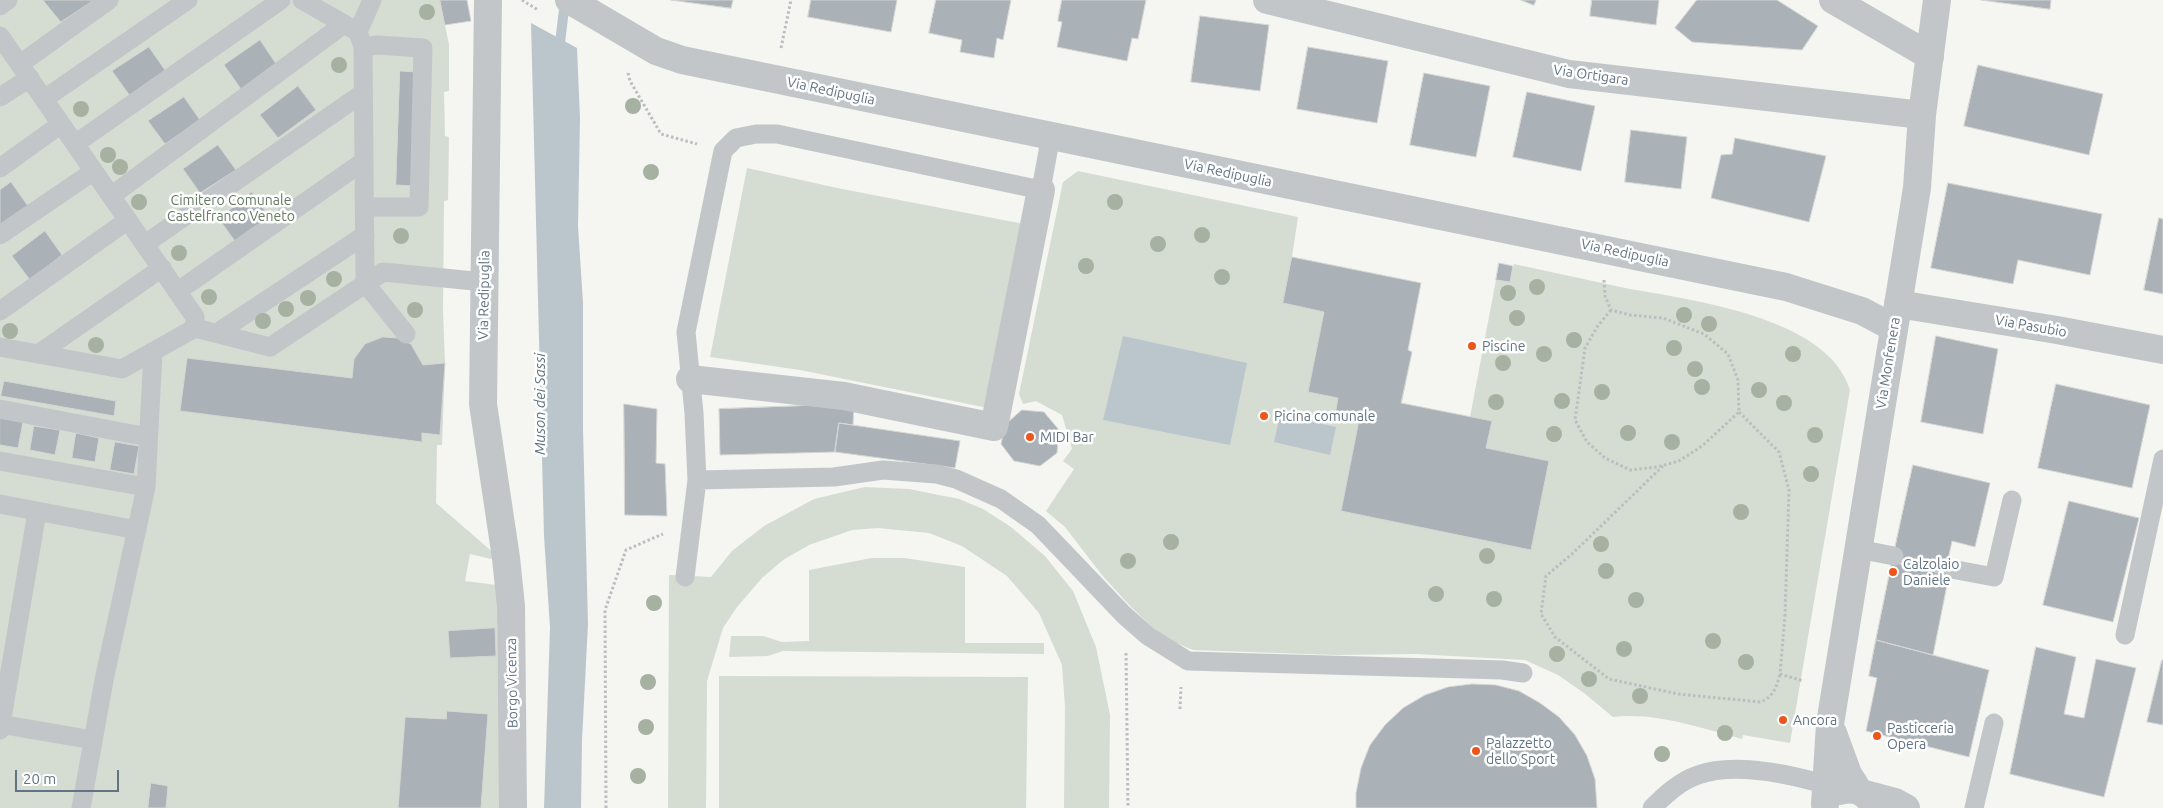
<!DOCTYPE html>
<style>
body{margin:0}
#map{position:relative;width:2163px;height:808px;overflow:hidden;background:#f5f5f1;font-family:Ubuntu,sans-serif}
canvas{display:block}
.scale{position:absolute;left:15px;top:770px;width:104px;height:22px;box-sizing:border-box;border:2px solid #627383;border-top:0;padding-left:6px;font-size:15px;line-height:18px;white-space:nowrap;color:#627383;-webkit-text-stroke:4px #fff;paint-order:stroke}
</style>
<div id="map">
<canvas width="2163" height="808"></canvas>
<div class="scale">20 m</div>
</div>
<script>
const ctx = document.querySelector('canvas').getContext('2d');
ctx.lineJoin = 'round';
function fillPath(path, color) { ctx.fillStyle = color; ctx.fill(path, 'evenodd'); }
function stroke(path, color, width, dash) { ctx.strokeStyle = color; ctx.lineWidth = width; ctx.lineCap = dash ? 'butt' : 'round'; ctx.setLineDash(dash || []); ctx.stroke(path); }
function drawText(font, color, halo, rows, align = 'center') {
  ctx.font = font + ' Ubuntu,sans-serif'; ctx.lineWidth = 5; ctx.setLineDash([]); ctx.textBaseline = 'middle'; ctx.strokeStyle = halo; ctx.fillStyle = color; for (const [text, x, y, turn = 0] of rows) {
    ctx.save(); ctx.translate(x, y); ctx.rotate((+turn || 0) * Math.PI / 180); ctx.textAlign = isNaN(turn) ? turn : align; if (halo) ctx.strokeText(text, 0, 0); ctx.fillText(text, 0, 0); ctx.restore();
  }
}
fillPath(new Path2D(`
 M0,0H440L449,45V91L444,92L445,136L449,137L448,200L444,201L443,311L445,363L442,445H437L436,503L496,555V560L470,554L465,581L497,585L498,713L503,721L502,808H481L488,714L447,711L446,719L405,717L398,808H0Z
 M747,168L837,188L1024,224L988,408L800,370L710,357Z
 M1078,171L1298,217L1292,257L1421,283L1408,350L1412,352L1402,403L1470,417L1496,280L1510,282L1514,264C1551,272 1588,280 1625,288C1689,300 1828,316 1850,390L1790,743L1743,735L1742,739C1701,728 1656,712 1613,717L1584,693L1558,675L1525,660L1416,654L1335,655L1193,650L1163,637L1131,607L1102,575L1065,527L1046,511L1074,469L1063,461L1072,449L1062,415L1036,401L1023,404L1019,394L1063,182Z
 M865,487L909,489L959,499L983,509L1011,527L1045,556L1073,591L1096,647L1110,715L1109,808H1064L1065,707L1062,665L1039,613L1007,576L962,546L929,533L878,528L852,530L809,545L783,560L762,578L737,607L723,628L707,681L706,808H668L669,575L711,577L732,551L764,526L814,499Z
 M872,558H904L965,567V643H1044V654L783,651L768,656L729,657L731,636H763L782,642L809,641V570Z
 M719,676L1028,677L1026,808H719Z`), '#d5dcd2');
fillPath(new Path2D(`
 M531,23L577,48L580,118L578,226L583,303V429L588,624L582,740L581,808H544L550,628L544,536Z
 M1123,336L1247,363L1230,445L1103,420Z
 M1280,415L1336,427L1330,455L1274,442Z`), '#bbc6cc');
stroke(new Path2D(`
 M559,51L565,1`), '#bbc6cc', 10);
const building = new Path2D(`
 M43,0H94L61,22Z
 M440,0H467L471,21L445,25Z
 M671,0H733L731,8Z
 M811,0H897L891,32L808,17Z
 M936,0H1011L1003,40L997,38L994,58L960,52L962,40L929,33Z
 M1062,0H1146L1138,39L1132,38L1127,61L1057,47L1062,22L1058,21Z
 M1521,0H1536L1534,5Z
 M1592,0H1659L1656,25L1590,16Z
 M1697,0H1777L1818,26L1802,50L1692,42L1675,28Z
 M1981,0H2051L2050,9Z
 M1200,16L1269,25L1260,91L1191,82Z
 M260,40L279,68L243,92L224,65Z
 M149,47L167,73L130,96L112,71Z
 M1308,47L1388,61L1377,123L1297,109Z
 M1978,65L2103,94L2089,155L1964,126Z
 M400,71L417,72L414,186L396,185Z
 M1424,73L1490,86L1476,157L1410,145Z
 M298,86L316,110L278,138L260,115Z
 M1527,92L1595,106L1581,171L1513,157Z
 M184,97L200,120L165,144L148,121Z
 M1631,130L1687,137L1681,189L1625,182Z
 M1735,138L1826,156L1809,222L1711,198L1721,155L1732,154Z
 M218,145L236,170L200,193L183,169Z
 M11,182L28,206L0,226V190Z
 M1948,183L2102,214L2090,275L2018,260L2013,284L1931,268Z
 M252,192L269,217L237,244L219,219Z
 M2159,218L2163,219V294L2144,290Z
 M45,231L62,255L30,280L12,256Z
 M1292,257L1421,283L1408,350L1412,352L1401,403L1492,421L1486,448L1549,461L1531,550L1341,511L1359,420L1335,415L1338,398L1308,392L1324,312L1283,303Z
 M1499,263L1513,266L1510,282L1496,280Z
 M1936,336L1998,349L1983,434L1921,422Z
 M383,337L398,338L411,344L423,365L445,363L440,435L422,433V442L180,411L187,358L352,378L354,359L365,344Z
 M4,381L116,401L114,416L1,396Z
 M2056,384L2150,405L2132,488L2038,468Z
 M624,404L657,409L656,463L665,464L667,516L625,515Z
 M854,404L853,425L839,423L835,452L720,455L719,409Z
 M1022,410L1044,412L1059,430L1057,453L1040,466L1014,461L1001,444L1005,425Z
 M0,418L23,422L18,448L0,445Z
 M839,423L960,441L955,468L835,452Z
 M34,426L60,430L55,455L30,450Z
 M76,433L99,438L95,462L72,458Z
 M115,442L139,446L134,474L110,470Z
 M1913,465L1990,483L1975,547L1952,541L1945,574L1892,562Z
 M2069,501L2139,518L2113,622L2043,605Z
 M1892,562L1949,575L1933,655L1876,640Z
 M495,628L496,656L450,658L448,631Z
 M1876,640L1989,670L1969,757L1866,731L1877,678L1869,676Z
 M2036,647L2076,657L2064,714L2084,718L2096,659L2136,668L2104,797L2010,774Z
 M2162,660H2163V725L2147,722Z
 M1472,684L1496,685L1519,691L1540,703L1559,717L1575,735L1587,756L1595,779L1597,808H1356V793L1361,768L1370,745L1385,725L1403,708L1425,695L1448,687Z
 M447,711L488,714L481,808H398L405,717L446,719Z
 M151,783L168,786L166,808H148Z`);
fillPath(building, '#aab1b7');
stroke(building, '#d6d6d4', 1);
stroke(new Path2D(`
 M522,0L538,10
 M781,48L791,0
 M628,73L630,81L661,134L697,144
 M1604,280L1605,296L1611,310L1630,315L1663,318L1704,334L1728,354L1738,380L1739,412L1702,446L1679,461L1657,467L1630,470L1605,458L1587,442L1575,420L1585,348L1597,327L1611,310
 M1739,412L1779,452L1789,490L1785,615L1780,674L1803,681
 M1663,466L1572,554L1546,576L1541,614L1555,637L1609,679L1678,694L1760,702C1773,698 1777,686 1780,674
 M1126,653L1128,808
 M1180,709L1181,687
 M606,808L605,610L626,550L663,534`), '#bbbec0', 3, [2.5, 2.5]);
stroke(new Path2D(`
 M302,0L358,32L363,47L377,45L423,48L419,207H365
 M0,6L8,0
 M358,32L372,0
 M0,36L195,317V328
 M363,47L365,283L406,334
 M20,64L109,0
 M0,97L30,78
 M44,99L188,0
 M1051,135L1041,190L777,134H756L736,138L723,151L686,332L694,413L697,480L834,477L883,470L936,474L956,479L1001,499L1038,525L1124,615L1148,636L1188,661L1502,670L1523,673
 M75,144L281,0
 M0,168L61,124
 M111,196L344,24
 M0,235L94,171
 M145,244L363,93
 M178,291L364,161
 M0,311L128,220
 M217,333L365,235
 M0,347L122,369L195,328L270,347L383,272L484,282
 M38,354L162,268
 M0,409L148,437
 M0,461L146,487L104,680L81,808
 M146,487L153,352
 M0,504L137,530
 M1858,549L1894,556
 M1946,568L1994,577L2012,500
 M685,577L697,480
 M2125,635L2163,459
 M0,724L93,740
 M0,730L37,512
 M1652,808C1665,795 1680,781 1698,775C1737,761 1798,776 1837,788
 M1974,808L1994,723`), '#c2c6c9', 19);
stroke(new Path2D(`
 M690,379L844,396L994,427L1041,190`), '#c2c6c9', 28);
stroke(new Path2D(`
 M488,0L483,404L506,558L511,606L513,808
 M1267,0L1569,74L1922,115
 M1833,0L1930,56
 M1898,304L2057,330L2163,350`), '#c2c6c9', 28);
stroke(new Path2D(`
 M569,0L656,51L682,60L1786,287L1862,311L1894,328
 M1833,733L1848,774L1858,790
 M1840,791C1855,786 1869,793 1874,808
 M1865,794L1895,802L1906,808
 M1825,804L1830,724L1917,188L1922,115L1937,0`), '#c2c6c9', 28);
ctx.fillStyle = '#a6b1a2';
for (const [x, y] of [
 [427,12],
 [339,65],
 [633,106],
 [81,109],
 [108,155],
 [120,167],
 [651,172],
 [139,202],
 [1115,202],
 [1202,235],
 [401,236],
 [1158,244],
 [179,253],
 [1086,266],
 [1222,277],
 [334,279],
 [1537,287],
 [1508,293],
 [209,297],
 [308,298],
 [286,309],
 [415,310],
 [1684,315],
 [1517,318],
 [263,321],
 [1709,324],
 [10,331],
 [1574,340],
 [96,345],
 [1674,348],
 [1544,354],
 [1793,354],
 [1503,363],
 [1695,369],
 [1702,387],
 [1759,390],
 [1602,392],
 [1562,401],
 [1496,402],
 [1784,403],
 [1628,433],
 [1554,434],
 [1815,435],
 [1672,442],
 [1811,474],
 [1741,512],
 [1171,542],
 [1601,544],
 [1487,556],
 [1128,561],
 [1606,571],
 [1436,594],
 [1494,599],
 [1636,600],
 [654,603],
 [1713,641],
 [1624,649],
 [1557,654],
 [1746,662],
 [1589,679],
 [648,682],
 [1640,696],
 [646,727],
 [1725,733],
 [1662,754],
 [638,776]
]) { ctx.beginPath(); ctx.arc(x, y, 8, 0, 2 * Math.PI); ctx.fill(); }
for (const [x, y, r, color] of [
 [1472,346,5,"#ec561a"],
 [1264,416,5,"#ec561a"],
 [1030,437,5,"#ec561a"],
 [1893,572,5,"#ec561a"],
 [1783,720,5,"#ec561a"],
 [1877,736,5,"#ec561a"],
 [1476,751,5,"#ec561a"]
]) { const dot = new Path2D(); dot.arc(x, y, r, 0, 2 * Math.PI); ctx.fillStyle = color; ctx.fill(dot); stroke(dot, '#fff', 2); }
drawText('14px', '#627383', '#fff', [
 ["Via Ortigara",1591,75,8],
 ["Via Redipuglia",831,91,12],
 ["Via Redipuglia",1228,173,12],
 ["Via Redipuglia",1625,253,12],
 ["Via Redipuglia",484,295,-89],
 ["Via Pasubio",2031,326,10],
 ["Via Monfenera",1888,363,-81],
 ["Borgo Vicenza",512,683,-91]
]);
drawText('14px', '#657a61', '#fff', [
 ["Cimitero Comunale",231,200],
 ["Castelfranco Veneto",231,216]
]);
drawText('14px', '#627383', '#fff', [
 ["Piscine",1482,346],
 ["Picina comunale",1274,416],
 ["MIDI Bar",1040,437],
 ["Calzolaio",1903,564],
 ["Daniele",1903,580],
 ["Ancora",1793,720],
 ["Pasticceria",1887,728],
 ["Opera",1887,744],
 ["Palazzetto",1486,743],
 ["dello Sport",1486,759]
], 'left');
drawText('italic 15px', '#5e7681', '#fff', [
 ["Muson dei Sassi",540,404,-90]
]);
</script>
